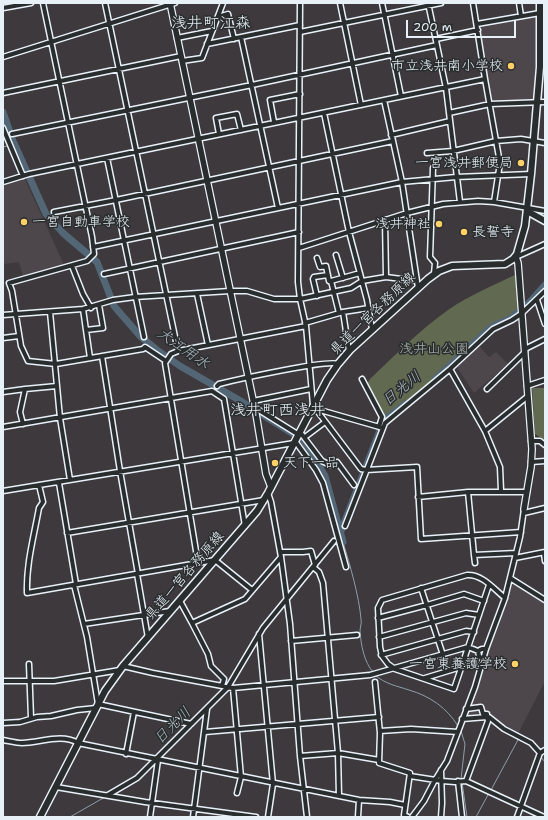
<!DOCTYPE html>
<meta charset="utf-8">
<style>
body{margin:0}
#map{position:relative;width:548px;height:820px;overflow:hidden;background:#3d393c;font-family:"Shantell Sans",sans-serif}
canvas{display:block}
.frame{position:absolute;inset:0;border:4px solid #e8f1f8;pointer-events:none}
.scale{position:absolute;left:406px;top:20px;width:110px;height:18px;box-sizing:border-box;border:2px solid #e8f1f8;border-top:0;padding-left:5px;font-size:12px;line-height:14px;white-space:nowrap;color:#e8f1f8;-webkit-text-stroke:3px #2a2d2e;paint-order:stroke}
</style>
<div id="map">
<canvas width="548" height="820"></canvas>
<div class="frame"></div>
<div class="scale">200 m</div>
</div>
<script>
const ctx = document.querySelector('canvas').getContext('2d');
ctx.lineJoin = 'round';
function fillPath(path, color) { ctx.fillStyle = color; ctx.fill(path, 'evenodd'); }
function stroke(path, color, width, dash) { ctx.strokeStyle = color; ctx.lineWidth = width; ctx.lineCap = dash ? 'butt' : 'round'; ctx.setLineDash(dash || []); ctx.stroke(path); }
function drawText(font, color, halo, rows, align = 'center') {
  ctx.font = font + ' "Shantell Sans","Klee One",sans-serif'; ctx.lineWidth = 3; ctx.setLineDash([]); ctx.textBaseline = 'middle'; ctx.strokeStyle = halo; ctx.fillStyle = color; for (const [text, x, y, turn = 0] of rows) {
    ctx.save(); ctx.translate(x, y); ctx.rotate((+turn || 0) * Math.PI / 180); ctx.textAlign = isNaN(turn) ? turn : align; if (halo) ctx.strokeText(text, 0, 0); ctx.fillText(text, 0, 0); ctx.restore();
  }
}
fillPath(new Path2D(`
 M538,15L536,47L538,58L536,99L492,103L490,101L478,26Z
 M24,177L65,267L23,276L19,262L6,264L3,263V182Z
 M478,345L489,357L496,352L508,364L474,393L456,366Z
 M512,581L545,604V681L518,734L492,718L487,712L468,715L490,648L499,626Z`), '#4d464a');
fillPath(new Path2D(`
 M517,274L519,307L510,315L490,326L424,388L385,418L367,384L370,379C395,355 420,330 448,310C470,295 494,285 517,274Z
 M532,388H545V440L535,434Z`), '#616a51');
stroke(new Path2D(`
 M3,147L7,146
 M342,543L343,542C350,565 359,596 361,619C362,623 360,627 360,631C361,645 364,662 373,672
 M317,565L334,544H337
 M375,675C385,684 397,686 409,690C430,696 447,708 458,726
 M461,731L465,744L461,779
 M168,749L187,730
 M540,756L545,762
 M462,782L467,817
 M491,790L519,738
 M70,817L105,797
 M476,817L489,793`), '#8f9eaa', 1);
stroke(new Path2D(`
 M3,112L13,141L46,214L63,233L97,262L114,306L140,336L157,350L180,366L239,400L303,440L306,444L325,476L343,542
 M435,379L491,327L511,318L529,303L545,285
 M341,531L384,420L405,404`), '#536676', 7);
const minor = new Path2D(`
 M43,3L92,237L94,254L87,261L9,283L12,291L21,346L28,361L56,364L143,349L145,347L166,361
 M105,3L178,351
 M300,3L298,282L300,299L306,326L313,405
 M340,3L361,105
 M382,3L401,96
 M428,3L446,88L460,202
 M473,3L485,79L500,163L494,202
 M519,3L521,16
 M3,8L31,3
 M218,17L228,14L234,39
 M477,24L540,13
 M300,32L441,3
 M241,37L278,208
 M177,38L212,31
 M436,39L478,30
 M207,44L300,25
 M3,57L175,3
 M182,61L202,58L223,3
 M3,93L181,56
 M384,100L402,182L417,281
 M324,113L349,232L367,300L372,329
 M449,113L490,104L545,102
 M274,122L270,100L300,94
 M3,128L23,176
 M12,134L252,85L437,45
 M219,134L216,118L237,114L241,130
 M391,135L450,121
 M427,153L453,151L496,141L521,139L545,143
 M107,158L144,337
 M433,168L430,257L435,263L434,274
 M3,182L29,174L485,79
 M54,212L116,200L393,141
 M385,220L386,277
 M93,247L402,182L456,177L531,174
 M299,248L407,213L443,204L478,201L494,202L545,211
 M336,255L343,278
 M516,257L545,244
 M317,258L320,267L326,266L329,281L331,282
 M72,266L83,294L91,308
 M104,274L299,232
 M197,294L208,345
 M317,296L313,279L314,277L328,275
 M537,300L545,324
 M83,309L90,358
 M50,312L60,418L70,480
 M343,312L349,351
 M339,313L331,281L360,273
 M3,315L83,309L113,300L135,297L230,291H247L274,299H300L351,288L362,281L386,277L417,281L418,288
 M305,323L343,312L369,308
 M86,330L103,328L99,305
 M3,338L19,336
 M525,349L545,339
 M102,356L120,471L138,574
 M450,369L485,431L500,467L501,491
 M362,379L382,417L379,427
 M217,386L219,384C235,380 329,359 338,364
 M527,386L545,380
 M487,389L525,352
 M3,392L25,389L57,386
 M253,401L311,389
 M254,407L299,435
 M23,424L20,412L25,389
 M3,427L212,391L224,399L245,526
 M383,428L313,408L318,412L361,469L366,470L417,467L421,539L521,532
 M485,431L528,396
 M300,432L322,461L330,465L337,462L354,485
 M305,437L325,422
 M295,441L316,470L323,483L346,567
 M531,441H540L545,445
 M531,462L545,461
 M59,483L76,584
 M39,485L43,502L39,508C34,536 26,564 27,593L215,560L252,590
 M3,491L294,443
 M468,492L474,555L516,553
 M268,493L271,502L281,557L290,624L300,756L307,817
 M418,497L468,492H527
 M524,513L545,508
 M345,526L385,423L450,369L493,329L512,320L521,314L545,291
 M67,533L264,500
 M280,552H303L311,551L315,565
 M544,553L545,561
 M474,555L475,563
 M515,558L545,552
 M198,563L165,363L171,354L178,351L306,326
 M313,567L319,572L323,583L338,753L339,796
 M137,574L148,638
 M510,578L545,600
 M74,585L87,637L98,704L191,724
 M489,585L454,689L395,669L388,664L382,656L380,647L378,608L382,600L467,575C482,574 494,589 505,598
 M421,588L443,655
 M180,601L192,623L208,654L211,666L224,679L222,686
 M378,618L427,605L464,594L484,601
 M192,623L245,599L281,557
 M84,624L170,611
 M259,634L273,784L268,817
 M379,637L466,613L479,615
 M291,641L357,635
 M478,651L479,656L484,660
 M381,655L466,631L474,632
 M29,664L31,718
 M123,666L153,673L233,688L370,675L468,647L478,651L482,649H486
 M425,678L461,667
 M3,681H54L120,670
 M375,682L380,733L379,763L410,773L404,815L408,817
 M233,688L241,777L237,793
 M466,709L481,707L483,714H487V717H489L504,729L531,743L540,753
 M462,719L487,717L488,721L466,781
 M3,723L20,722L37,717L51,716L77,710L96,708
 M380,731L411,729L458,732
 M205,732L379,717
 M3,740C9,741 16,743 22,743C40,743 61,733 78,743L359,800L390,802L405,805
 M126,754L134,712
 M300,756L338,753L379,760
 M410,776L442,781L455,782L466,781L544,817
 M458,781L462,817
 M56,787L145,802L256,817
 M108,795L137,778L228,687L263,628L334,541
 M150,817L158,760
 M193,817L207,709
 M358,817L359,800
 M412,817L424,801L435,780L447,761L475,687L486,649L505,598L520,537L524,509
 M441,817L442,803L441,770
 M517,817L540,753L545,750`);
const tertiary = new Path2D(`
 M170,3L256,414L266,474L271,487
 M516,257L518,263L532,449L531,467L524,509`);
const secondary = new Path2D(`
 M527,211L545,221
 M40,817L105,691L123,666L257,511L268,493L327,380L338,364L350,350L428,279L439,271L452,266L505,264L513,259L517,254L525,226L531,174L540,67V3`);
stroke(minor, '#e8f1f8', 7);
stroke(tertiary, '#e8f1f8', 8);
stroke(secondary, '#e8f1f8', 9);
stroke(minor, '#2a2d2e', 4);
stroke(tertiary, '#2a2d2e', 5.5);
stroke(secondary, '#2a2d2e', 6);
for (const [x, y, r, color] of [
 [511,66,4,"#ffd166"],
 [521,163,4,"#ffd166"],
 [24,222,4,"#ffd166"],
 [439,224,4,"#ffd166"],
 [464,232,4,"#ffd166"],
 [275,463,4,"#ffd166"],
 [515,664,4,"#ffd166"]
]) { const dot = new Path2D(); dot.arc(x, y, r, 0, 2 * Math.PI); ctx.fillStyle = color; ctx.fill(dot); stroke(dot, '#2a2d2e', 1.5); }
drawText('14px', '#e8f1f8', '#2a2d2e', [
 ["市立浅井南小学校",503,66],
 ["一宮浅井郵便局",513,163],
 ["一宮自動車学校",32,222,"left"],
 ["浅井神社",431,224],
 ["長誓寺",472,232,"left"],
 ["天下一品",283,463,"left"],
 ["一宮東養護学校",507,664]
], 'right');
drawText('14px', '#e8f1f8', '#2a2d2e', [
 ["県道一宮各務原線",373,314,-44],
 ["県道一宮各務原線",185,576,-49]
]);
drawText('14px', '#abb4ad', '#2a2d2e', [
 ["浅井山公園",434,349]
]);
drawText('italic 15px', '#acb9c4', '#2a2d2e', [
 ["大江用水",183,349,35],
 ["日光川",402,389,-39],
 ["日光川",173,726,-45]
]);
drawText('16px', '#e8f1f8', '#2a2d2e', [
 ["浅井町江森",211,24],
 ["浅井町西浅井",278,411]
]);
</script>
